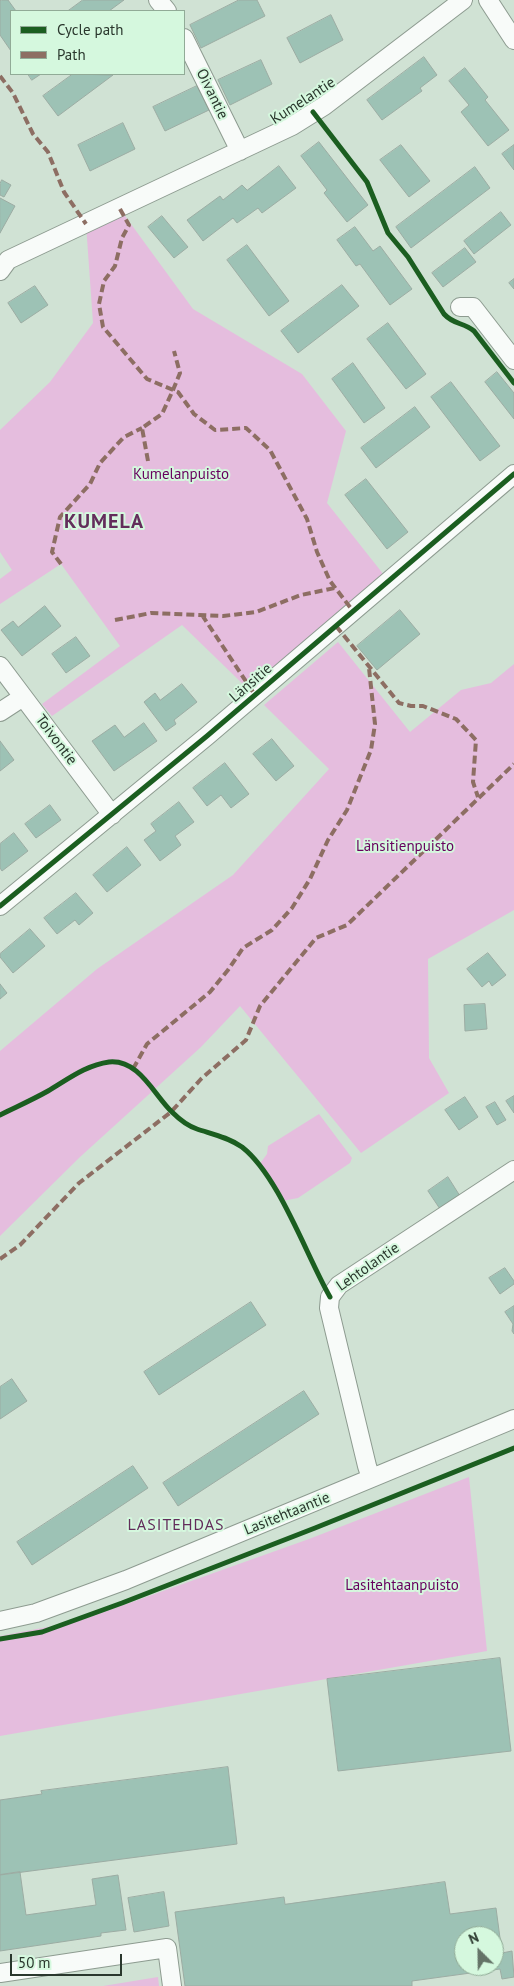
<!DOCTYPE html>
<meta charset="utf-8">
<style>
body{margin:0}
#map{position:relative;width:514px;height:1986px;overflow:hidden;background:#d0e2d4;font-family:"PT Sans",sans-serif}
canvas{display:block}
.legend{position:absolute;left:10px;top:10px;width:175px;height:65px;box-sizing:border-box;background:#d5f8de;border:1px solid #91ab97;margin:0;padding:6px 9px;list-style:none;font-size:15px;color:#2a372d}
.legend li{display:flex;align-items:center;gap:10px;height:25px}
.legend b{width:25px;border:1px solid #91ab97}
.north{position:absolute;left:454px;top:1926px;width:50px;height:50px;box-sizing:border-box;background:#d5f8de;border:1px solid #91ab97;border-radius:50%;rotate:337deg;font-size:14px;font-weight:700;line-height:20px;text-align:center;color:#2a372d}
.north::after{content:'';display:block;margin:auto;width:18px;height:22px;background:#647367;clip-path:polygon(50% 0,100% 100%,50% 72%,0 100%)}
.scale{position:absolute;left:10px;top:1954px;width:112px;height:22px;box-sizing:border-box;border:2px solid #2a372d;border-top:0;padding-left:6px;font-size:15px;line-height:18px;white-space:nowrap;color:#2a372d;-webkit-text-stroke:4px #d5f8de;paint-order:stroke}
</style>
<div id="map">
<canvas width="514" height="1986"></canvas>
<ul class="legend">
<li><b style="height:6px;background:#1b5e20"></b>Cycle path</li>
<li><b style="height:6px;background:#8d6e63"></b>Path</li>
</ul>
<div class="north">N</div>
<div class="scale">50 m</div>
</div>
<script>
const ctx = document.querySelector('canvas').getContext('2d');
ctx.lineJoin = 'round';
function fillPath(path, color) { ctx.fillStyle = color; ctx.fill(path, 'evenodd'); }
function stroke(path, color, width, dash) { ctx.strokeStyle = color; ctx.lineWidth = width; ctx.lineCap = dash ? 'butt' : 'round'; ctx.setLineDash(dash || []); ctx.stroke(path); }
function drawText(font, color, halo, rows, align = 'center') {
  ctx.font = font + ' "PT Sans",sans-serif'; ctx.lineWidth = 4; ctx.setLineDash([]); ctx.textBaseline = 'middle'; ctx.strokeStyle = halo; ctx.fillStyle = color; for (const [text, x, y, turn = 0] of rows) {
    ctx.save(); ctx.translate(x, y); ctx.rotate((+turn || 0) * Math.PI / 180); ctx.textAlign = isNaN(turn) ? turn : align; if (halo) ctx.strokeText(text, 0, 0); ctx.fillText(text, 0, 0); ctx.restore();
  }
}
fillPath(new Path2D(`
 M120,209L193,309L302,374L346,431L327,503L384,575L248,689L182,625L52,716L42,704L120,646L61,564L0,604V579L12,570L0,552V430L50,382L93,323L86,224Z
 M338,642L410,732L461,690L491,683L514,664V910L428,959L429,1058L449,1093L361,1153L240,1006L201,1047L80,1157L0,1236V1051L97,969L233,875L329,769L264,705Z
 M319,1114L352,1158L350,1163L298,1198L282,1201L259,1165L267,1154L268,1146Z
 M469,1477L487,1651L0,1736V1636L79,1621L309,1539Z
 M158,1977L159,1986H103Z`), '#e5bdde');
const building = new Path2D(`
 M2,0H8L16,11H11V51L0,35V1Z
 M83,0H124L109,11H68Z
 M239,0H257L265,16L201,48L190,25Z
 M331,15L343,40L300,63L287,38Z
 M424,57L437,75L420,88L422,91L382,120L367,100Z
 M261,60L272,84L230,105L218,80Z
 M465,68L488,97L485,100L509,130L488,146L461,112L469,105L449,81Z
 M28,74H41L32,80Z
 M73,74L113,75L58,116L43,96Z
 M197,86L209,110L165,131L153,107Z
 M123,123L135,149L90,171L78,145Z
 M319,142L368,205L347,222L324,193L327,190L301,156Z
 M401,145L430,181L409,197L380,160Z
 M514,145V170L502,154Z
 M279,166L296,188L262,213L258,208L237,223L233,218L203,241L187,220L220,196L223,200L242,185L247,190Z
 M475,167L490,188L411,248L396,227Z
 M2,180L11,185L4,197L0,195V184Z
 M0,198L15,206L0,233Z
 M501,212L511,225L474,254L464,241Z
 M162,216L188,247L174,258L148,227Z
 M355,227L373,251L380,246L412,289L390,305L360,264L356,266L337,240Z
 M247,245L289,301L269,316L227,260Z
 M465,248L476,262L443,287L432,273Z
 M514,279V289L509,283Z
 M342,285L359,306L298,353L281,331Z
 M35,286L48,305L21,323L8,303Z
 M388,323L426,374L406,389L367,339Z
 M353,363L385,408L364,423L332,379Z
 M497,372L514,393V419L485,382Z
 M451,382L500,446L480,461L431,397Z
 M415,407L430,427L376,468L361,448Z
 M366,479L408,532L387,549L345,495Z
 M45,606L61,626L22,656L1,630L13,621L18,627Z
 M400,610L420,634L377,670L357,646Z
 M76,637L90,656L66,673L52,654Z
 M182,684L197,702L174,720L176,724L166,731L144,702L155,693L160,700Z
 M144,723L157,741L114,771L92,741L115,725L124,737Z
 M272,739L294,766L276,781L253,754Z
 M0,741L14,760L0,771Z
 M225,763L249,794L231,808L221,795L207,806L193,788Z
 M179,802L194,822L175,836L181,845L160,861L144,840L156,831L151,824Z
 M50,805L61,820L36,838L25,824Z
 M14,833L28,851L2,871L0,868V844Z
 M127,847L141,865L107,892L93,875Z
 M76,893L93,913L79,925L75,920L57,934L44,918Z
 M30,929L45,946L13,973L0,957V954Z
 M488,953L506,975L492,986L489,981L482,987L467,969Z
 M0,984L7,993L0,999Z
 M485,1004L487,1029L465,1031L464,1005Z
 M514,1096V1113L506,1101Z
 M465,1097L478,1117L459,1130L445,1110Z
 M495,1102L506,1120L497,1125L486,1107Z
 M448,1177L460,1196L440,1209L428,1191Z
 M505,1268L514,1281V1284L500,1294L489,1278Z
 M251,1302L266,1325L159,1395L144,1372Z
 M514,1306V1334L512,1331L513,1324L505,1312Z
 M12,1379L27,1401L0,1419V1387Z
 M304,1391L319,1414L178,1506L163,1483Z
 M133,1466L148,1488L32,1565L17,1542Z
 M500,1658L511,1751L338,1771L327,1679Z
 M228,1767L237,1844L0,1875V1800L42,1794L41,1791Z
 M20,1872L26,1915L96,1905L92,1879L118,1875L126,1930L101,1933V1936L0,1951V1875Z
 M445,1882L450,1914L496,1908L502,1953L512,1951L514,1977L502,1979L500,1969L412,1981V1986H185L175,1912L284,1897L285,1904ZM464,1936H494V1966H464Z
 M164,1892L169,1926L134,1932L128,1898Z`);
fillPath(building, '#9dc2b5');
stroke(building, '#9caca3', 1);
const minor = new Path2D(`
 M158,0L167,11
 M488,0L514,40
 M184,38L240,151
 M0,271L8,260L292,126L324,106L463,0
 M460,307H473L514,360
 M0,666L112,815
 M0,712L23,697
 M0,906L207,736L514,474
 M371,1478L367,1466L329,1308L330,1297L339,1285L514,1170
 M0,1621L36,1613L126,1580L514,1419
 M0,1973L167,1948L172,1986`);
stroke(minor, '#8d9b90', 20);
stroke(minor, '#f8fbf9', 18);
stroke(new Path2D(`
 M0,76L13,93L33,134L48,152L64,192L86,224
 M120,209L129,225L122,238L115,266L104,281L99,304L103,327L147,379L178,392L194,414L215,430L246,428L270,450L307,519L317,552L330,581L353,611
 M148,461L142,428L162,414L173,390L180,373L174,351
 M61,564L52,552L60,517L90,484L100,463L124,437L142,428
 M202,615L255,695
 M115,620L151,613L223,616L256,612L301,595L335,588
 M336,626L399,703L411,706H423L456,719L476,740L473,782L478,797
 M133,1069L147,1044L210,992L228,970L243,948L272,930L292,908L310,879L328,840L347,810L371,750L375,724L369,668
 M0,1259L20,1245L79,1183L171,1112L201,1079L246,1040L260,1006L316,938L347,925L514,764`), '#8d6e63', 4, [8, 4]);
stroke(new Path2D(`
 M313,112L367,182L388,233L408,257L444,314C454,325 463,322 474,331L514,383
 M0,906L207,736L514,474
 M0,1115C16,1107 32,1100 48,1091C67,1080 86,1065 109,1062C139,1059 154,1095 172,1112C178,1118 188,1126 197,1129C212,1134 228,1137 242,1147C279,1176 306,1255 330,1297
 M0,1639L42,1632L122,1603L315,1528L514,1448`), '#1b5e20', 5);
drawText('15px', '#2a372d', '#d5f8de', [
 ["Oivantie",212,94,64],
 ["Kumelantie",303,101,-33],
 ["Länsitie",251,683,-41],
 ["Toivontie",56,740,53],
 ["Lehtolantie",368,1267,-35],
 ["Lasitehtaantie",287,1514,-22]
]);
drawText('15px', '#67005e', '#d5f8de', [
 ["Kumelanpuisto",181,475],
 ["Länsitienpuisto",405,847],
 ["Lasitehtaanpuisto",402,1586]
]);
ctx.letterSpacing = '1px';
drawText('16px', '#632d5b', '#d5f8de', [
 ["LASITEHDAS",176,1525]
]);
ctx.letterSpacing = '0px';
ctx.letterSpacing = '1px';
drawText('bold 20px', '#632d5b', '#d5f8de', [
 ["KUMELA",104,522]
]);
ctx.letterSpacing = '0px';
</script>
